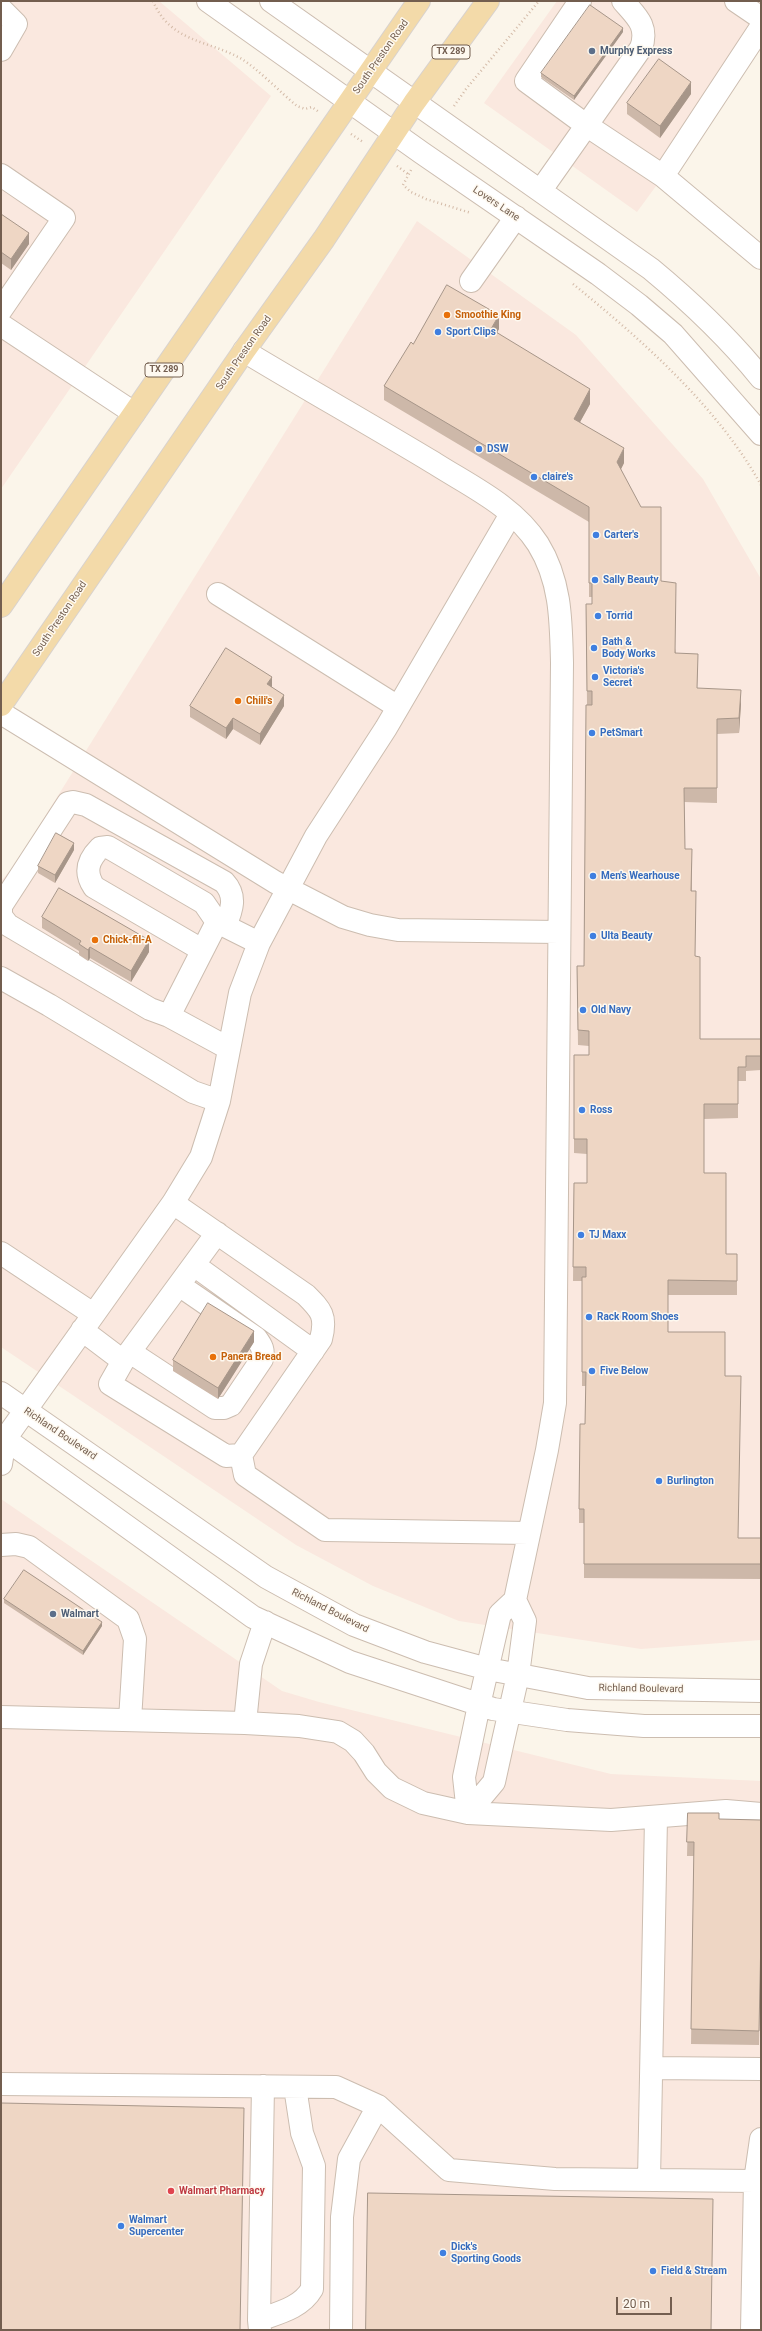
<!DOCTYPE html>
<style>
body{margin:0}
#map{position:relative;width:762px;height:2331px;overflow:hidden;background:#fbf5ea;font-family:Roboto,sans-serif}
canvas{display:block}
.frame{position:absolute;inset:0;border:2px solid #735e4f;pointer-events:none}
.scale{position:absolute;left:616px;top:2297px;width:56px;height:18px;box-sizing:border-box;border:2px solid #735e4f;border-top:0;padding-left:5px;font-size:12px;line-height:14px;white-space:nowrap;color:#735e4f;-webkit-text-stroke:3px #fef9f0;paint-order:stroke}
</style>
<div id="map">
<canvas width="762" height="2331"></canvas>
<div class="frame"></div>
<div class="scale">20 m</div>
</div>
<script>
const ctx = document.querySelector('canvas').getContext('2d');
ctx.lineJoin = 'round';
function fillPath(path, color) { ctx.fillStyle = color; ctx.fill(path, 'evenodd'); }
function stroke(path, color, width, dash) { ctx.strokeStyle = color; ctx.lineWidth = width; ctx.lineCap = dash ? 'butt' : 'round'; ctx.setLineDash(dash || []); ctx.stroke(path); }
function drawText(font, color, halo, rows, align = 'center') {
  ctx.font = font + ' Roboto,sans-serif'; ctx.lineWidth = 3; ctx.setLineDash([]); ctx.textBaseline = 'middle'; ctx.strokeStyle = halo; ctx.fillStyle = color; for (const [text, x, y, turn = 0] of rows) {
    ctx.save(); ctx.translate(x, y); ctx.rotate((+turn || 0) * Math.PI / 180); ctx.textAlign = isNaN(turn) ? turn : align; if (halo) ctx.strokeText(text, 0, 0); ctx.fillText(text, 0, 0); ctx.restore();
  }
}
fillPath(new Path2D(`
 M1,1H159L271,96L1,489Z
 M557,1H761V43L637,212L484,103Z
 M417,221L576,335L703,479L761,579V1640L641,1649L459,1621L373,1586L296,1545L1,1347V881L14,866Z
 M1,1499L282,1691L319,1702L611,1774L761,1781V2330H1Z`), '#fae8df');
const minor = new Path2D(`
 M208,1L422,153L598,274L639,305L673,334L761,434
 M271,1L651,269C692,303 728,337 761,378
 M580,1L526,81L586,125L663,176L761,27
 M736,1L761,18
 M1,9L16,24L1,50
 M1,175L64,218L1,310
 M663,176L761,258
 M541,190L641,48C649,26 636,16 623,1
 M471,281L516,217
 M1,325L134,413
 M244,351C307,389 371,425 434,463C470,486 514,506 538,544C561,581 561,621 562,663L555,1403L547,1450L515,1600L500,1614L479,1705L464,1777L468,1813
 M218,594L398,707
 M1,713L275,882L343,917L370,925L398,930L559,932
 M202,950L94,887C84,872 88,860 100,848L108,847L204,903L217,922
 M1,978L49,1005L193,1092L219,1101
 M169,1016L150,1009L8,925L1,916V906L68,803L73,802L86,805L224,882C237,896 232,910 225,926
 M228,1048L169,1016L217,922L259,943
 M173,1203L306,1295C321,1310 327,1316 321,1339L241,1455L245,1475L325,1530L529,1533
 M1,1253L93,1314
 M194,1265L313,1351
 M82,1330L123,1361L217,1233
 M130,1352L215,1408H224L231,1405L262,1359C264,1350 262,1346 256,1338L179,1285
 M123,1361L110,1384L226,1456L241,1455
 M1,1393L266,1577L354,1625L425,1652L488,1669L588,1688L761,1691
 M1,1436L253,1617L350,1662L493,1709L567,1720L644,1726H761
 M1,1441L5,1439L173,1203L201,1157L219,1101L240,993L259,943L316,836L386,728L511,514
 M1,1464L5,1439
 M1,1545L16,1544L29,1547L128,1619L135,1639L130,1720
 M1,1717L245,1723L299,1726L338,1732L353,1741L364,1753L376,1772L392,1788L423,1803L468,1813L611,1820L726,1811L761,1814
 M245,1723L251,1664L265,1622
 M468,1813L494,1782L503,1741L518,1675L525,1621L515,1600
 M653,2068L761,2069
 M1,2084L336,2087L378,2106L449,2170L555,2179L755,2181L752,2330
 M649,2180L656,1818
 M755,2181L761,2139
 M259,2320L263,2086
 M260,2330L259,2320C278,2313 301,2308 312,2289L314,2166L302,2133L295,2087
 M341,2330L342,2217L349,2159L378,2106`);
const major = new Path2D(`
 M1,606L419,1
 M1,705L244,351L324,239L414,103L488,1`);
stroke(minor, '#ccbdb0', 24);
stroke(major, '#d8d2ce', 24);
stroke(new Path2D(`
 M153,1C170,42 207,40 240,58C256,67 281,93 297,106L305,109L312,107L319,112
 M454,106L466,89L539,1
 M351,134L363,142
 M397,166L408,174
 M411,170L403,185L411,192L426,199L471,213
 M573,284C642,340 718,407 761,485`), '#d3baa7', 2.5, [1, 3]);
stroke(minor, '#fff', 22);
stroke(major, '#f3daa9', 22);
fillPath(new Path2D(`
 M623,32L574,100L541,77V73Z
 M691,94L660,138L627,114V103Z
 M1,214L29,244L11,270L1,263Z
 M499,329L497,332L590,404L580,422L624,463L621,469L661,581L676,653L698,669L697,688L741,704L739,733L717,734V803L684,802L685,849L692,864V891L695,956L700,1039H761V1070L746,1071V1081H738V1118L704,1119V1173L726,1254H737V1295H668V1332L725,1376L738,1538H761V1579L584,1578V1523H579V1509L585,1424L586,1386H582V1281H573L574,1183H587V1154L574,1153V1055H589V1046L578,1045L577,966H584L587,705L586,604H592V597H589V522L384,400V386L413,344Z
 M272,687L284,706L260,745L233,729L226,739L190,717V706Z
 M74,850L55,883L38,873V866Z
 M42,917L149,952L131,982L90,958L88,961L79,955V951L42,928Z
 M254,1342L218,1399L173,1371V1360Z
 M4,1599L102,1626L83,1655L4,1603Z
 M688,1813L719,1819L761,1948L759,2045L691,2044L694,1856H687Z`), '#cdb8a9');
fillPath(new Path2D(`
 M623,28V32L574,100V96Z
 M691,82V94L660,138V126Z
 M29,233V244L11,270V259Z
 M499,315V329L491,343V329Z
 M590,389V404L574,433V419Z
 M624,448V463L617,477V462Z
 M272,677V688L267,684Z
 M741,690V704L739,733V718Z
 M284,695V706L260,745V734Z
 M233,718V729L226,739V728Z
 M74,843V850L55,883V875Z
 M149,940V952L131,982V971Z
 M90,947V958L88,961V950Z
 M254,1331V1342L218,1399V1388Z
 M102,1622V1626L83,1655V1651Z`), '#a79689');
const building = new Path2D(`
 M590,5L623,28L574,96L541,73Z
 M659,59L691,82L660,126L627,103Z
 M1,214L29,233L11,259L1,252Z
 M447,285L499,315L491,329L590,389L574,419L624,448L617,462L641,507H661V581L676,583L675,653L698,654L697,688L741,690L739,718L717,719V788H684L685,849H692L691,891H696L695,956L700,957V1039H761V1056H746V1067H738V1104H704V1173H726V1254H737V1281L668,1280V1332H725V1376H741L738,1538H761V1564H584V1509H579L580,1424H585L586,1372H582V1277H586V1267H573L574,1183H587V1139H574V1055H589V1031L578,1030L577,966H584L586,705H592V691H587L586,604H592V583H589V507L384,386L411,342L413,344Z
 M226,648L272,677L267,684L284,695L260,734L233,718L226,728L190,706Z
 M56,833L74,843L55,875L38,866Z
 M59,888L149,940L131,971L90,947L88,950L79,944L81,941L42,917Z
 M208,1303L254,1331L218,1388L173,1360Z
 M24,1570L102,1622L83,1651L4,1599Z
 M688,1813H719V1819L761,1820V1934L759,2031L691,2029L694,1842H687Z
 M1,2103L244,2108L240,2330H1Z
 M368,2193L713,2199L711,2330H366Z`);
fillPath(building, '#eed6c4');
stroke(building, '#a79689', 1);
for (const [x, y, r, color] of [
 [592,51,4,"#5c6f8a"],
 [447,315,4,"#e8710a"],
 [438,332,4,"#3f7fe0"],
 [479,449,4,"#3f7fe0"],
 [534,477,4,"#3f7fe0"],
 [596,535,4,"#3f7fe0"],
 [595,580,4,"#3f7fe0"],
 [598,616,4,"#3f7fe0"],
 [594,648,4,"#3f7fe0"],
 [595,677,4,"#3f7fe0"],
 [238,701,4,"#e8710a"],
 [592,733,4,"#3f7fe0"],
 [593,876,4,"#3f7fe0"],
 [593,936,4,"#3f7fe0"],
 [95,940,4,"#e8710a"],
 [583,1010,4,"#3f7fe0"],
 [582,1110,4,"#3f7fe0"],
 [581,1235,4,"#3f7fe0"],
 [589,1317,4,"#3f7fe0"],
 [213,1357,4,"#e8710a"],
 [592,1371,4,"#3f7fe0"],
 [659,1481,4,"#3f7fe0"],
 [53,1614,4,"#5c6f8a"],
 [171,2191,4,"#e0444e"],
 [121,2226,4,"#3f7fe0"],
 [443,2253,4,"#3f7fe0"],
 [653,2271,4,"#3f7fe0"]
]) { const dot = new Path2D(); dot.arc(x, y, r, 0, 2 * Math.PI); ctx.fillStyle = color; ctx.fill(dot); stroke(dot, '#fef9f0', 1.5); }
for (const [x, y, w] of [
 [451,52,38],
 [164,370,38]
]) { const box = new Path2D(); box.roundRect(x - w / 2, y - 7, w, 14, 3); ctx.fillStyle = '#fef9f0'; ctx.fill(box); stroke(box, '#735e4f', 1); }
drawText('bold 9px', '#735e4f', null, [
 ["TX 289",451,52],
 ["TX 289",164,370]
]);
drawText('bold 10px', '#4e5e75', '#fef9f0', [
 ["Murphy Express",600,51],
 ["Walmart",61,1614]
], 'left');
drawText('10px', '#735e4f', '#fef9f0', [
 ["South Preston Road",381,57,-55],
 ["Lovers Lane",496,204,34],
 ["South Preston Road",244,353,-55],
 ["South Preston Road",60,619,-56],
 ["Richland Boulevard",60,1434,34],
 ["Richland Boulevard",330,1611,27],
 ["Richland Boulevard",641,1689,1]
]);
drawText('bold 10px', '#c56008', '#fef9f0', [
 ["Smoothie King",455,315],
 ["Chili's",246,701],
 ["Chick-fil-A",103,940],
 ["Panera Bread",221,1357]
], 'left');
drawText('bold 10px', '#366cbe', '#fef9f0', [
 ["Sport Clips",446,332],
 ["DSW",487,449],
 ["claire's",542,477],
 ["Carter's",604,535],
 ["Sally Beauty",603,580],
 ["Torrid",606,616],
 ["Bath &",602,642],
 ["Body Works",602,654],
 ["Victoria's",603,671],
 ["Secret",603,683],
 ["PetSmart",600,733],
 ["Men's Wearhouse",601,876],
 ["Ulta Beauty",601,936],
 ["Old Navy",591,1010],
 ["Ross",590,1110],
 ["TJ Maxx",589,1235],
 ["Rack Room Shoes",597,1317],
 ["Five Below",600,1371],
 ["Burlington",667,1481],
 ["Walmart",129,2220],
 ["Supercenter",129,2232],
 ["Dick's",451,2247],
 ["Sporting Goods",451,2259],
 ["Field & Stream",661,2271]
], 'left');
drawText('bold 10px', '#be3a42', '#fef9f0', [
 ["Walmart Pharmacy",179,2191]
], 'left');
</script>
